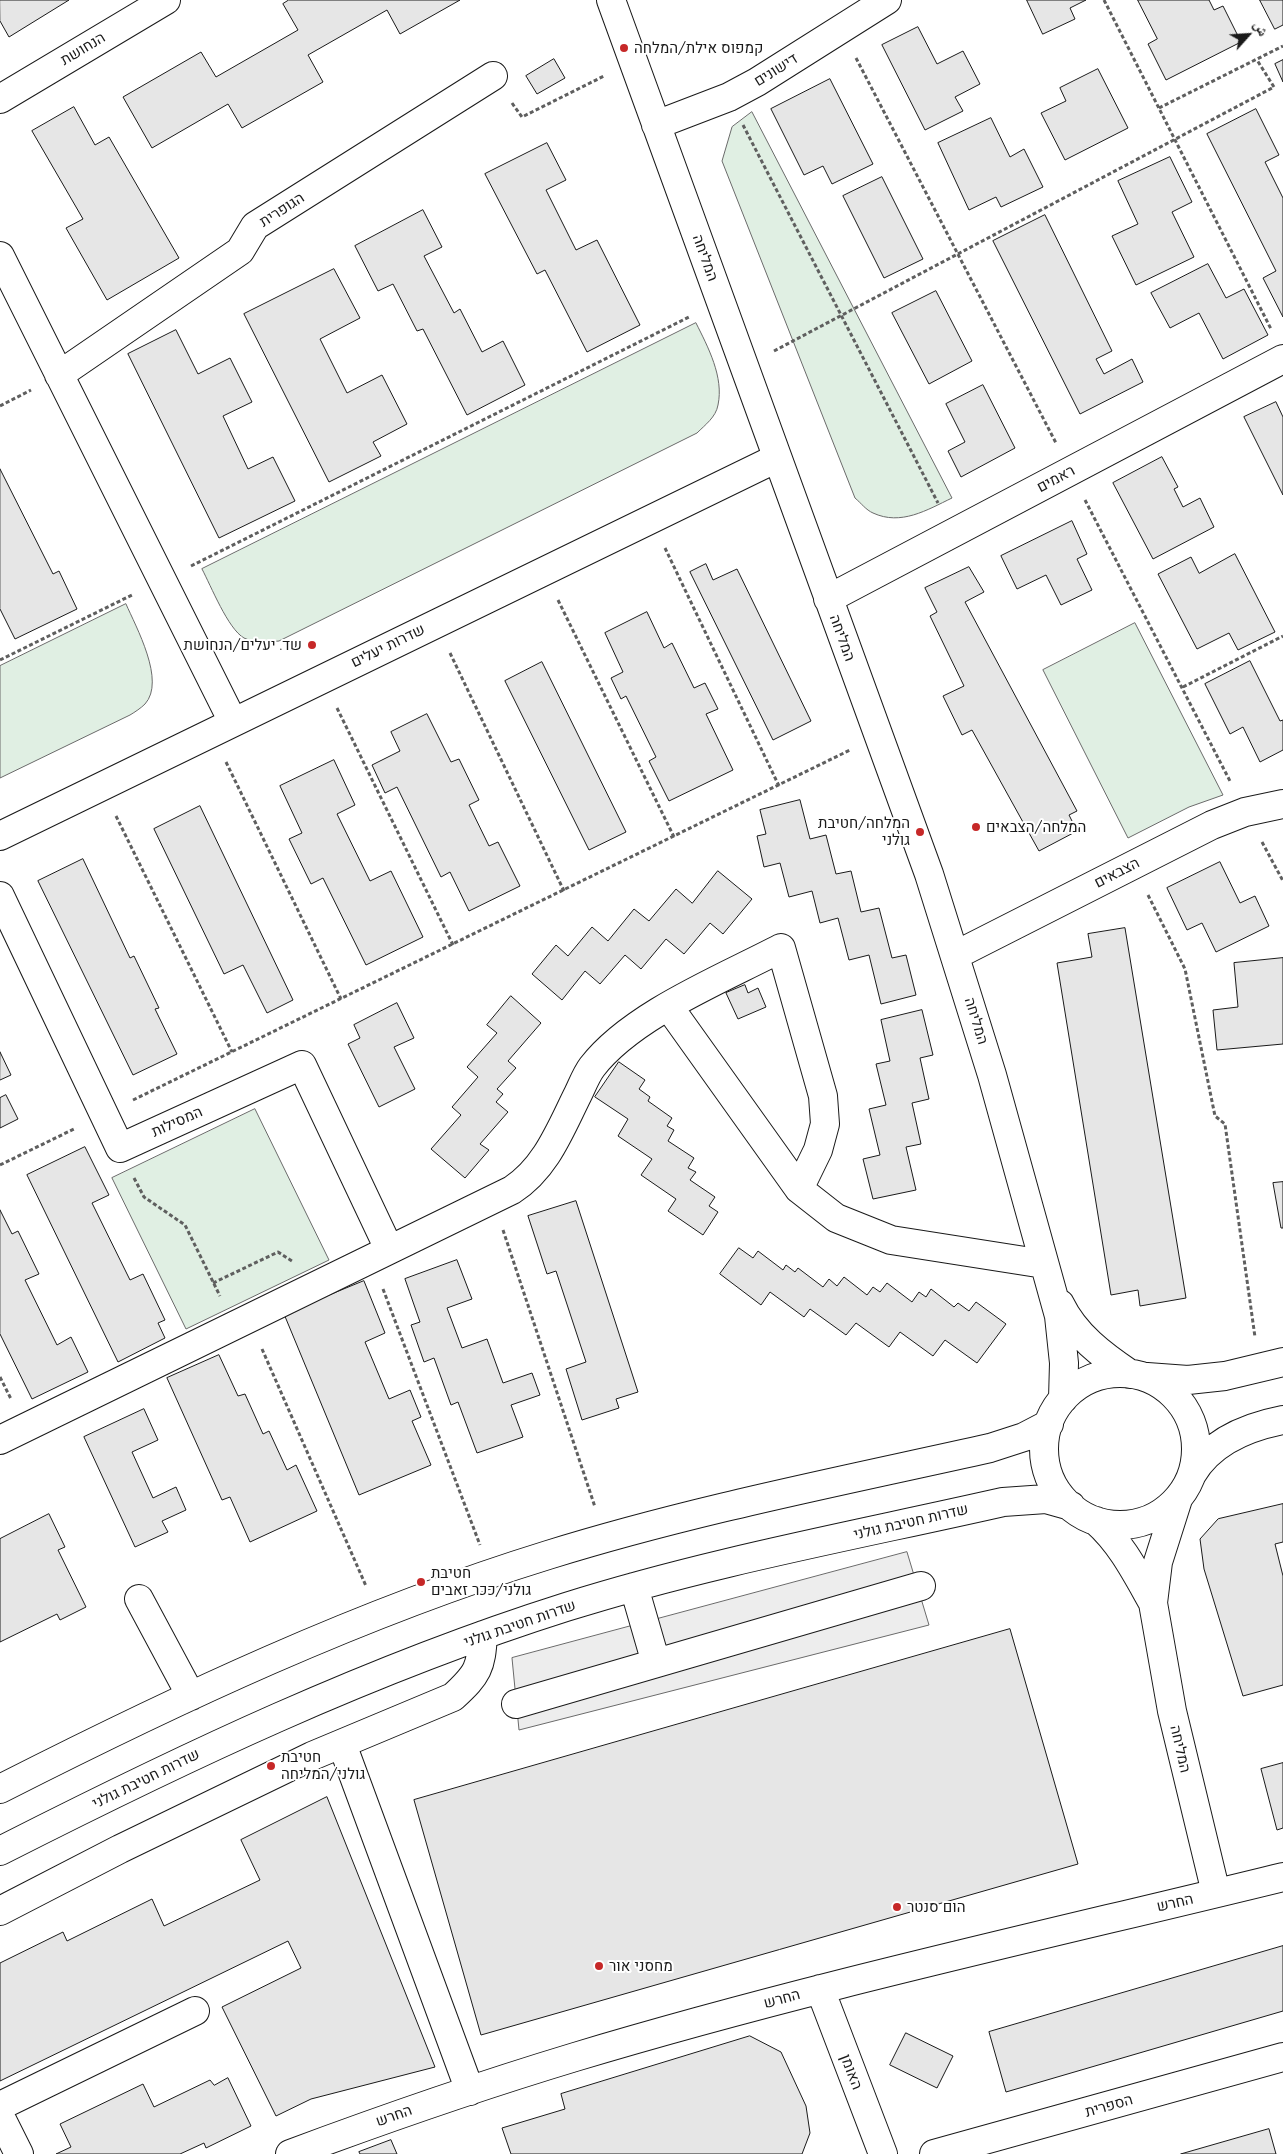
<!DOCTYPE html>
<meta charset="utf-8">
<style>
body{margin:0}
#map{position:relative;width:1283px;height:2154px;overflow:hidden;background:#fff;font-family:Quicksand,"Noto Naskh Arabic",sans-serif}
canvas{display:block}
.north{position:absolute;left:1223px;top:10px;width:50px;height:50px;-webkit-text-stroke:4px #fff;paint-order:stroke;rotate:64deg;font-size:14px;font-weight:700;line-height:20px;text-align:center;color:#1a1a1a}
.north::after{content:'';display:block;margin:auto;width:18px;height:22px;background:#1a1a1a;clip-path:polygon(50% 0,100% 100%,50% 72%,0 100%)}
</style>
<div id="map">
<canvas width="1283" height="2154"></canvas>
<div class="north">ش</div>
</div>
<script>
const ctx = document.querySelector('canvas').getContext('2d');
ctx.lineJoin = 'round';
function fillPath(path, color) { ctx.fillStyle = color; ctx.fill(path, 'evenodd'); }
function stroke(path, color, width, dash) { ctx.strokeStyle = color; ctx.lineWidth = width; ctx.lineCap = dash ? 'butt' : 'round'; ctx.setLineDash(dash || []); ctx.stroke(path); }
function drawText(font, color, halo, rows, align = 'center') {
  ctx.font = font + ' Quicksand,Heebo,sans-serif'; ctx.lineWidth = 4; ctx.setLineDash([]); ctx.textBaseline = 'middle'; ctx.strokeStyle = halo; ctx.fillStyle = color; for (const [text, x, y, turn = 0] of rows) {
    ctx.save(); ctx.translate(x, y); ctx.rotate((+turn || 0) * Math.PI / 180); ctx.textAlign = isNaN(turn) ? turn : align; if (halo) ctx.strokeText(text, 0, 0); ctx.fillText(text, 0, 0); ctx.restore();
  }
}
const green = new Path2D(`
 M752,112L952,498C927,510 901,526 873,513C866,510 861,503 855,498L722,161L732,127Z
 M696,323C708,347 724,377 718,405C716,417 705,425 697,433L279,641C268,642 254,643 244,638C228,629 211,586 202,569Z
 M126,604C136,627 166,681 145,704C141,708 135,712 130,715L0,778V666Z
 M1135,623L1223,795L1189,807L1128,838L1043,670Z
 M255,1109L329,1260L186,1329L112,1178Z`);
fillPath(green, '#e0efe3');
stroke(green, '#6a6a6a', 1);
const parking = new Path2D(`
 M907,1552L929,1625L519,1730L512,1658Z`);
fillPath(parking, '#ededed');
stroke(parking, '#6a6a6a', 1);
const building = new Path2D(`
 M0,0H69L9,37L0,21Z
 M289,0H460L400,34L387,10L308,55L323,82L242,128L228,104L152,148L123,97L201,52L216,77L298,30L283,4Z
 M1027,0H1086L1070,8L1075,19L1043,34Z
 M1138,0H1209L1214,10L1223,6L1241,42L1166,80L1148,44L1157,39Z
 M1260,0H1283V25L1275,29Z
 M918,27L937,64L963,51L980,84L955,97L963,111L925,130L882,45Z
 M554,59L565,78L537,94L526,76Z
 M1283,60V82L1275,64Z
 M1098,69L1128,128L1065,160L1041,113L1066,101L1060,88Z
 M830,79L873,164L832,184L823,166L804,175L771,109Z
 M74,107L95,145L109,137L179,258L107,300L66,228L83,219L32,131Z
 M1256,109L1279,155L1265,162L1283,198V317L1263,278L1276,271L1207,134Z
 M991,118L1010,157L1024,149L1043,187L1001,207L996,197L969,210L938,143Z
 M547,143L566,180L546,190L576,250L597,240L640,325L587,352L545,270L537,274L485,174Z
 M1170,157L1192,202L1172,212L1194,257L1136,285L1112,236L1138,224L1118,181Z
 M882,177L923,259L884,278L843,196Z
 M423,210L442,247L424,256L454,313L460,309L482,352L503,341L525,385L467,415L423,329L417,331L393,284L378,291L355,246Z
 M1045,215L1112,351L1096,359L1104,374L1132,359L1143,382L1080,414L993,241Z
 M1208,264L1226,298L1244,289L1268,335L1223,359L1199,313L1170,328L1151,293Z
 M334,269L360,318L320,339L347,393L382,375L407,424L373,442L381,456L329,482L244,314Z
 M936,291L972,361L929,384L892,313Z
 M176,330L198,374L230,358L252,402L223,416L248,469L273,457L295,501L219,538L128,354Z
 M983,385L1015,448L961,477L948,451L965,442L946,404Z
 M1276,402L1283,417V495L1244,417Z
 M1162,457L1178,487L1174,489L1183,507L1200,498L1214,527L1153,559L1113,483Z
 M0,469L53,574L59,571L77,609L15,639L0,609Z
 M1072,521L1087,554L1077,559L1092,590L1061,605L1046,575L1017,589L1001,556Z
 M1235,554L1275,632L1238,650L1229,633L1197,649L1158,574L1191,557L1199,573Z
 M706,564L713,580L737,569L811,721L773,740L690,572Z
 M969,567L984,592L965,602L1077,811L1069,815L1077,831L1039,851L972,730L962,735L943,696L964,686L930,616L937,612L925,588Z
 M647,612L664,648L672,643L694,688L705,683L718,709L706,714L733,770L669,801L649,761L656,757L626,696L621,699L611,678L623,672L605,633Z
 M1250,661L1280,721L1283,720V750L1260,762L1243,727L1230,734L1205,684Z
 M542,662L626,832L589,850L505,681Z
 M427,714L451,762L459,759L479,800L469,805L489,846L498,842L520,886L469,911L450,872L441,877L397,787L385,793L372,765L400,751L391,732Z
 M334,760L355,805L337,814L370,881L391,871L423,937L366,965L323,878L311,884L289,839L302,833L280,786Z
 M800,800L810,839L826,835L836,874L851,871L861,912L879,908L892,958L906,955L916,995L881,1004L869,955L849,960L838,918L820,923L812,891L789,897L780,863L764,867L757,836L766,834L760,810Z
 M200,806L293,1000L267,1013L243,965L224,974L154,829Z
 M83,859L130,958L134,956L159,1008L155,1009L177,1054L133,1075L38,881Z
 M1220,862L1240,903L1255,896L1269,926L1216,952L1202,923L1187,930L1167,888Z
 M718,871L752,899L723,934L710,923L684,954L666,939L641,969L625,955L600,984L585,971L562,1000L532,974L556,945L568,956L592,927L608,941L634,909L649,921L676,889L692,903Z
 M1125,928L1186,1298L1140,1306L1138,1290L1111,1295L1057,963L1092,957L1088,934Z
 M1283,958V1044L1217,1050L1213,1010L1238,1007L1234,963Z
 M745,985L748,993L758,988L766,1007L738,1019L726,993Z
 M511,996L541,1023L508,1061L516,1068L497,1089L503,1094L496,1102L508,1112L480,1144L489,1150L465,1178L431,1149L461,1115L452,1107L478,1077L467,1067L497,1033L487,1025Z
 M397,1003L414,1038L394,1047L415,1089L379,1107L348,1044L360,1038L354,1025Z
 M922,1010L933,1055L920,1058L929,1099L912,1103L921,1144L906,1147L916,1190L873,1199L863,1159L880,1155L869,1109L886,1105L876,1064L890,1061L881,1020Z
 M0,1052L11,1075L0,1080Z
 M619,1062L645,1080L639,1089L650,1097L648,1101L672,1118L667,1126L674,1130L668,1141L694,1158L688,1168L696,1172L690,1180L715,1197L709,1206L718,1212L703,1235L668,1211L676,1199L641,1175L652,1159L618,1136L628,1119L595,1097Z
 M6,1095L18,1119L0,1128V1098Z
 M85,1147L109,1195L92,1203L130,1280L143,1274L165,1320L158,1323L165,1338L118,1362L27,1175Z
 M1283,1182V1228H1281L1273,1183Z
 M576,1201L638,1392L616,1399L619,1408L582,1420L566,1369L586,1362L556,1271L547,1274L528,1216Z
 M0,1210L12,1234L18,1231L39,1274L25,1280L57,1345L71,1337L88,1372L32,1399L0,1334Z
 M739,1248L753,1258L758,1251L783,1270L786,1265L795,1272L798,1268L823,1287L829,1279L837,1286L844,1277L867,1295L873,1287L880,1292L887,1283L912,1302L919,1292L926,1297L931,1289L954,1307L958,1303L969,1311L976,1302L1006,1324L977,1363L945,1340L933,1356L900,1332L889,1347L856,1323L846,1335L810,1309L804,1317L770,1292L761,1305L720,1274Z
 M457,1260L472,1299L447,1308L462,1348L487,1339L503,1383L532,1373L540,1395L511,1405L523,1437L477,1453L458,1402L451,1405L434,1358L424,1362L411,1325L420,1322L405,1279Z
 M364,1281L385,1333L365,1342L389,1399L410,1390L421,1417L412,1421L431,1465L359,1495L284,1314Z
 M219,1355L238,1396L245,1394L263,1434L269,1431L287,1470L296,1465L317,1511L250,1542L230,1497L222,1500L167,1378Z
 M144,1409L158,1440L132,1452L153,1498L176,1487L186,1510L162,1521L168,1532L135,1547L84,1437Z
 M1283,1504V1542L1275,1544L1283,1576V1685L1243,1696L1204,1569L1200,1539L1218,1519Z
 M49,1514L65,1547L58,1550L86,1607L60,1620L57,1614L0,1642V1539Z
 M1010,1629L1078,1864L481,2035L414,1800Z
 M1283,1763V1828L1277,1830L1261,1769Z
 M327,1797L435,2067L311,2099L276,2116L222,2007L301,1968L288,1941L0,2081V1963L63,1932L67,1941L152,1899L164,1926L260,1880L241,1840Z
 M1283,1946V2011L1006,2092L989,2032Z
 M906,2033L953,2056L937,2088L890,2065Z
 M750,2036L781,2052L806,2106L810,2133L802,2154H511L502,2128L565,2109L561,2094Z
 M228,2078L251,2126L206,2148L204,2143L180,2154H56L71,2147L60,2124L143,2084L154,2107L210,2080L214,2085Z
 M1269,2129L1276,2154H1181Z
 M391,2140L397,2154H360L359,2152Z`);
fillPath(building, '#e6e6e6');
stroke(building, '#1a1a1a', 1);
const minor = new Path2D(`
 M611,0L929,874L992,1075L1059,1316L1064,1363L1063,1399
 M0,99L166,0
 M656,125L729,97L757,82L887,0
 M0,256L233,722
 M59,375L240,251L255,226L493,76
 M828,599L1283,359
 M0,836L777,458
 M0,896L120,1148L302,1065L389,1249
 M956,955L1212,825L1245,812L1283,804
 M669,1007L799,1189L836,1218L891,1240L1044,1264
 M1060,1304C1075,1335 1102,1355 1130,1374
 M1044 1449a76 76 0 1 1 152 0a76 76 0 1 1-152 0Z
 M1147,1377L1188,1380L1225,1376L1283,1362
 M0,1440L512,1190C546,1168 560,1130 578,1094C582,1086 586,1075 592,1067C632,1015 722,979 781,948L823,1096L825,1124L818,1150L799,1189
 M1192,1474C1211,1442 1247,1427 1283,1420
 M1178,1499L1158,1562L1153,1603L1172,1711L1216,1893
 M1096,1521C1121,1543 1136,1573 1153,1603
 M634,1587L656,1663
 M139,1599L191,1696
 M516,1704L921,1586
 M342,1744L470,2091
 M0,1789C175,1700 360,1613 548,1555C693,1510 842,1481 990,1448L1024,1437L1049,1424
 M0,1851C183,1758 370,1669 566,1607C709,1562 857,1535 1003,1502L1046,1499L1071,1506
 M0,1911L120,1849L312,1756L453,1697C478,1674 481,1668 483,1635
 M820,1989L883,2154
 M0,2106L195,2011
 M0,2116L19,2154
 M290,2154C384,2119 479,2086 575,2057C808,1987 1046,1935 1283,1877
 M934,2154L1283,2057`);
stroke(minor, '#1a1a1a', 30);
stroke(new Path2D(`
 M1104,0L1271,329
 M856,58L1056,443
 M512,103L522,117L604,76
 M1159,108L1283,46
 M743,125L938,503
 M774,351L1274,87L1257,60
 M0,406L31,390
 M1085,500L1231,783
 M665,548L779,786
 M191,566L691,316
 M558,600L674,837
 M450,653L564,891
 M0,660L134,594
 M1183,687L1283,636
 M337,708L453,945
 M226,762L341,999
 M116,816L232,1052
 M1262,842L1283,881
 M1148,895L1185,969L1215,1116L1225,1124L1255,1337
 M133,1100L850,750
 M0,1165L76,1128
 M134,1178L144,1197L185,1225L220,1296
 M503,1230L595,1507
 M213,1283L278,1252L292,1261
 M383,1289L480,1545
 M262,1349L366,1586
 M0,1377L11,1399`), '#5f5f5f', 3, [4, 2.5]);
stroke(minor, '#fff', 28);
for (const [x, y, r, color] of [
 [624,48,5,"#c62828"],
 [312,645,5,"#c62828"],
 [976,827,5,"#c62828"],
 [920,832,5,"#c62828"],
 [421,1582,5,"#c62828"],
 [271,1766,5,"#c62828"],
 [897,1907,5,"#c62828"],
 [599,1966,5,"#c62828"]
]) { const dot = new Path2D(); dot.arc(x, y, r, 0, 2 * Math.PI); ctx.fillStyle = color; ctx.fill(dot); stroke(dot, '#fff', 2); }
drawText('15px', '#1a1a1a', '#fff', [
 ["קמפוס אילת/המלחה",634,48],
 ["שד. יעלים/הנחושת",302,645,"right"],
 ["המלחה/חטיבת",910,823,"right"],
 ["גולני",910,840,"right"],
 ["המלחה/הצבאים",986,827],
 ["חטיבת",431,1573],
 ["גולני/ככר זאבים",431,1590],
 ["חטיבת",281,1757],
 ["גולני/המליחה",281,1774],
 ["הום סנטר",907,1907],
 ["מחסני אור",609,1966]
], 'left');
drawText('15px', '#1a1a1a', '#fff', [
 ["הנחושת",83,49,-31],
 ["דישונים",776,70,-32],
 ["הגופרית",282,210,-33],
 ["המליחה",705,258,70],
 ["ראמים",1056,479,-28],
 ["המליחה",842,638,70],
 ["שדרות יעלים",388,646,-26],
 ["הצבאים",1117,873,-27],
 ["המליחה",976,1021,73],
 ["המסילות",177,1122,-24],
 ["שדרות חטיבת גולני",911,1522,-13],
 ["שדרות חטיבת גולני",520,1624,-19],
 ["המליחה",1180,1749,77],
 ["שדרות חטיבת גולני",146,1779,-26],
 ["החרש",1175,1903,-13],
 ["החרש",782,1999,-15],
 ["האומן",851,2072,69],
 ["הספרית",1109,2106,-16],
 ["החרש",394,2116,-20]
]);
</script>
